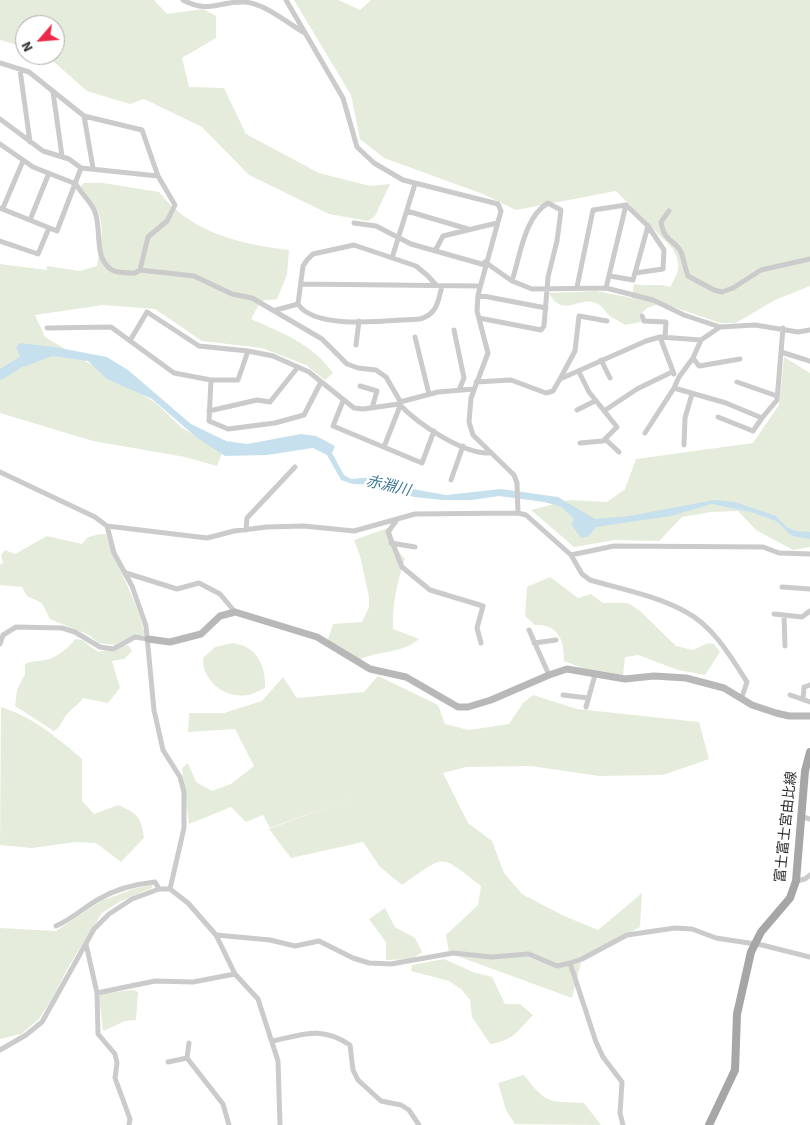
<!DOCTYPE html>
<meta charset="utf-8">
<style>
body{margin:0}
#map{position:relative;width:810px;height:1125px;overflow:hidden;background:#fff;font-family:"Source Sans 3",sans-serif}
canvas{display:block}
.north{position:absolute;left:15px;top:15px;width:50px;height:50px;box-sizing:border-box;background:#fff;border:1px solid #ababab;border-radius:50%;rotate:243deg;font-size:14px;font-weight:700;line-height:20px;text-align:center;color:#2e2e2e}
.north::after{content:'';display:block;margin:auto;width:18px;height:22px;background:#ec2948;clip-path:polygon(50% 0,100% 100%,50% 72%,0 100%)}
</style>
<div id="map">
<canvas width="810" height="1125"></canvas>
<div class="north">N</div>
</div>
<script>
const ctx = document.querySelector('canvas').getContext('2d');
ctx.lineJoin = 'round';
function fillPath(path, color) { ctx.fillStyle = color; ctx.fill(path, 'evenodd'); }
function stroke(path, color, width, dash) { ctx.strokeStyle = color; ctx.lineWidth = width; ctx.lineCap = dash ? 'butt' : 'round'; ctx.setLineDash(dash || []); ctx.stroke(path); }
function drawText(font, color, halo, rows, align = 'center') {
  ctx.font = font + ' "Source Sans 3","Noto Sans JP",sans-serif'; ctx.lineWidth = 5; ctx.setLineDash([]); ctx.textBaseline = 'middle'; ctx.strokeStyle = halo; ctx.fillStyle = color; for (const [text, x, y, turn = 0] of rows) {
    ctx.save(); ctx.translate(x, y); ctx.rotate((+turn || 0) * Math.PI / 180); ctx.textAlign = isNaN(turn) ? turn : align; if (halo) ctx.strokeText(text, 0, 0); ctx.fillText(text, 0, 0); ctx.restore();
  }
}
fillPath(new Path2D(`
 M0,0H154L167,14L203,9L216,16V38L182,58L189,87L224,88L246,134L319,173L370,186L390,184L375,216L368,221L329,214L249,175L202,127L144,99L130,104L87,91L46,55H55V25H25V47L0,40Z
 M294,0H338L360,10L371,0H810V286L775,300L736,323H720L662,303L647,308L639,316L641,322L625,325C620,321 613,319 609,315C605,312 603,306 598,304C581,294 563,320 549,293L596,291L632,298L634,284C648,287 659,283 670,287C679,271 682,267 673,249L616,191L516,210L483,194L384,158L360,139L351,95Z
 M84,183H103L159,192C191,233 240,244 289,250L287,275L277,299L261,301L251,319C281,332 314,345 333,373L325,380L306,365L262,348L202,341L155,309L103,305L35,315L45,337L156,403L181,427L222,453L217,466L185,457L93,441L0,413V264L47,270V266L80,271L97,266C103,229 108,216 80,187Z
 M784,357L810,373V547L793,550L756,530L738,511L711,512L682,517L659,541L615,540L574,547L531,510L570,500L607,502L625,489L636,459L753,443L779,405Z
 M391,527L394,546L405,559C397,582 392,605 393,629L419,639C402,654 378,650 359,660L327,643L333,624L362,622L369,607V597L360,556L354,540Z
 M100,534H106C117,568 137,599 145,635L132,636L114,645L99,643L89,635L50,619L42,603L27,596L22,587L0,585V565L3,563L1,555L5,550L15,554L47,536L82,544L88,537Z
 M550,577L578,598L591,594L603,603H628L640,611L676,646L693,650L708,643L714,644L720,652L705,675L678,670L638,655L625,657L623,676L585,669L564,661C564,641 559,624 535,625L525,616L527,587Z
 M75,639L82,640L98,652L128,645L132,651L124,659L112,661L120,688L108,703L83,698C79,704 74,707 69,712C62,718 64,724 54,731L15,706L17,690L25,674V664C33,660 37,662 45,660C55,659 70,647 75,639Z
 M233,643C257,646 266,666 265,688C260,690 253,695 247,695C224,699 202,680 203,658L215,647Z
 M378,676L438,705L445,724L469,730L509,724L523,703L533,695L577,709L699,722L709,759L663,775L599,776L531,766L466,767L443,773L468,823L492,841L504,873L522,894L562,915L598,930L642,893L640,927L582,959L572,998L449,953L446,935L478,905L481,886C438,853 447,854 402,885L380,867L363,842L291,858L269,829L360,795L270,828L263,815L246,822L231,807L189,824L182,768L188,763L196,782L212,791L231,784L254,766L235,729L188,732L189,713H224L262,701L283,677L297,698L364,692Z
 M1,707C33,717 58,738 82,759V801L94,814L118,805C138,814 141,816 144,838L121,862L96,843L76,842L32,848L0,845Z
 M152,885V888L121,901L102,913L69,966L52,999L38,1020L21,1034L0,1039V928L56,931L101,901L136,888Z
 M385,908L395,927L415,938L422,952L412,959L386,960V942L369,919Z
 M444,959L473,972L492,977L505,1004H520L533,1015C517,1031 515,1040 490,1044L472,1017L470,1000L462,990L449,981L411,971L412,965Z
 M132,990L138,992L136,1020L125,1021L103,1031L99,994Z
 M524,1075C547,1105 548,1101 584,1103L601,1125L515,1124L506,1110L498,1083Z`), '#e6ecdb');
fillPath(new Path2D(`
 M20,343L54,347L107,357L128,370L191,424L226,441L247,444L301,434L316,436L335,446L332,453L344,475L351,479L374,477L418,490L446,495L501,489L558,497L595,519L629,516L714,500L735,502L776,516L787,527L796,531L810,532V539L792,536L776,521L751,512L712,504L671,516L596,527L589,536L581,538L571,524L574,519L562,507L544,502L499,496L472,500H443L414,497L380,485L353,484L341,480L327,455L313,448L267,455L225,456L196,437L152,399L107,379L88,361L52,356L24,367L16,347Z`), '#c6e1ed');
stroke(new Path2D(`
 M0,375L24,360L34,357`), '#c6e1ed', 10);
stroke(new Path2D(`
 M183,0C209,14 219,1 244,2C264,3 286,22 303,32
 M286,0L343,98L357,147L374,163L403,180L498,204L501,211L478,295L477,311L488,353L471,398L469,422L473,435L514,475L517,483L518,513
 M0,63L29,72L84,116L142,130L158,176L175,205L167,221L148,237L140,270
 M20,70L30,142
 M53,92L62,156
 M84,116L93,168
 M0,119L43,151L69,159L81,168L158,176
 M0,144L33,167L76,184C81,194 91,201 95,212C102,230 93,258 112,270C117,273 129,273 135,273L140,270L194,276L232,294L252,298L322,339L347,364L358,368L376,370L386,377L400,401L399,404C418,424 463,454 489,453
 M0,208L57,231L81,168
 M3,208L23,161
 M407,211L468,229
 M669,211L661,222C665,244 674,238 681,252C684,260 685,268 688,276L714,290L722,292L733,288L761,270L810,259
 M30,220L49,173
 M354,223L376,226L411,244L485,265
 M0,241L38,254L49,228
 M435,251L443,236L497,223
 M392,258L415,184
 M485,262L512,281L532,289L606,288L653,300L684,315L720,327L755,325L798,332L810,330
 M635,273L648,226
 M610,276L633,280L635,273L663,269L664,250L648,226L626,205
 M301,284L479,286
 M436,285L428,276L416,266L354,245L313,254L307,260L303,266L298,304C315,331 390,320 420,319C437,314 438,302 442,286
 M577,287L593,210L626,205
 M606,288L626,205
 M478,295L546,308
 M276,310L298,304
 M642,316L644,321L666,322L665,337
 M479,318L541,330L544,326L548,277L557,241L561,210L548,203C524,217 520,257 512,281
 M720,327L701,340L693,358L679,377L674,388L726,403L762,418L777,400L783,328
 M47,328L111,327L174,373L211,380H238L248,351
 M454,330L464,378L459,390
 M415,337L429,394
 M660,337L674,374
 M131,339L147,312L199,346L248,351L273,356L309,372L354,408L363,409L399,404
 M356,345L359,321
 M781,352L810,361
 M693,358L699,366L740,359
 M601,360L610,378
 M579,372L589,392L617,427L603,441L580,443
 M560,379L575,351L579,316L607,321
 M211,380L209,421L228,429L275,423L304,415L321,382
 M476,382L511,380L546,393L553,391L560,379L646,341L660,337L701,340
 M737,382L777,396
 M360,386L377,391L372,408
 M343,401L333,426L422,463L434,431
 M400,402L438,392L474,389
 M577,410L595,401
 M209,411L257,400L270,402L298,367
 M604,411L637,389L672,372
 M718,417L753,431L762,418
 M645,433L674,388
 M605,439L619,452
 M684,445L685,418L692,394
 M384,447L400,406
 M0,472L95,517L107,526L207,538L234,531L267,527L304,526L354,531L415,514L518,513L526,515L571,555L582,574L590,580C621,589 657,596 686,612C713,626 731,657 747,682L742,697
 M451,480L463,446
 M396,521L388,532L402,567L430,590L483,606L477,628L481,643
 M107,526L114,553L132,586L146,626L154,710L163,750L180,777L184,792V828L170,889
 M246,530L247,518L295,467
 M391,543L415,547
 M571,555L614,546L763,547L779,553L810,554
 M126,573L177,589L199,583L220,594L235,612
 M782,587L810,589
 M774,614L802,617L810,611
 M784,615L785,646
 M529,630L549,675
 M534,643L556,640
 M0,644L3,635L16,627L62,628L75,632L100,647L113,649L135,637L148,639
 M563,695L588,698
 M790,695L810,702
 M803,699L804,687L810,685
 M586,707L595,675
 M800,816L810,819
 M796,881L805,879L810,875
 M56,926C74,918 83,908 99,899C116,889 136,884 155,882L159,889
 M216,935L270,940L295,946L319,941L353,958L369,963L391,964L453,953L491,957L529,954L557,966L570,963
 M86,944L97,993L98,1034L115,1054L117,1063L115,1078L130,1119L129,1125
 M97,993L155,981L193,982L235,974
 M273,1041C304,1034 322,1026 350,1045L353,1070L358,1080L381,1101L401,1105L409,1110L419,1125
 M189,1043L187,1058L223,1104L229,1125
 M0,1050L26,1035L42,1022L94,929L109,914L132,899L159,889H170L188,903L216,935L235,974L258,999L278,1061L280,1125
 M168,1062L187,1058
 M623,1125L620,1113L622,1082L603,1057L596,1042L570,963L582,959L627,935L675,928L692,929L716,938L762,945L810,957`), '#cbcbcb', 5);
stroke(new Path2D(`
 M148,639L170,642L201,634L220,616L235,612L317,637L370,669L406,677L458,707H468L491,700L549,675L567,669L625,679L654,676L686,678L724,688L752,705L776,713L789,716H810`), '#b8b8b8', 7);
stroke(new Path2D(`
 M709,1125L735,1070L737,1014L751,952L761,932L790,898L796,881L805,771L810,752`), '#a6a6a6', 8);
drawText('14px', '#2e2e2e', '#fff', [
 ["富士富士宮由比線",787,827,-84]
]);
drawText('italic 15px', '#397894', '#fff', [
 ["赤淵川",388,487,13]
]);
</script>
